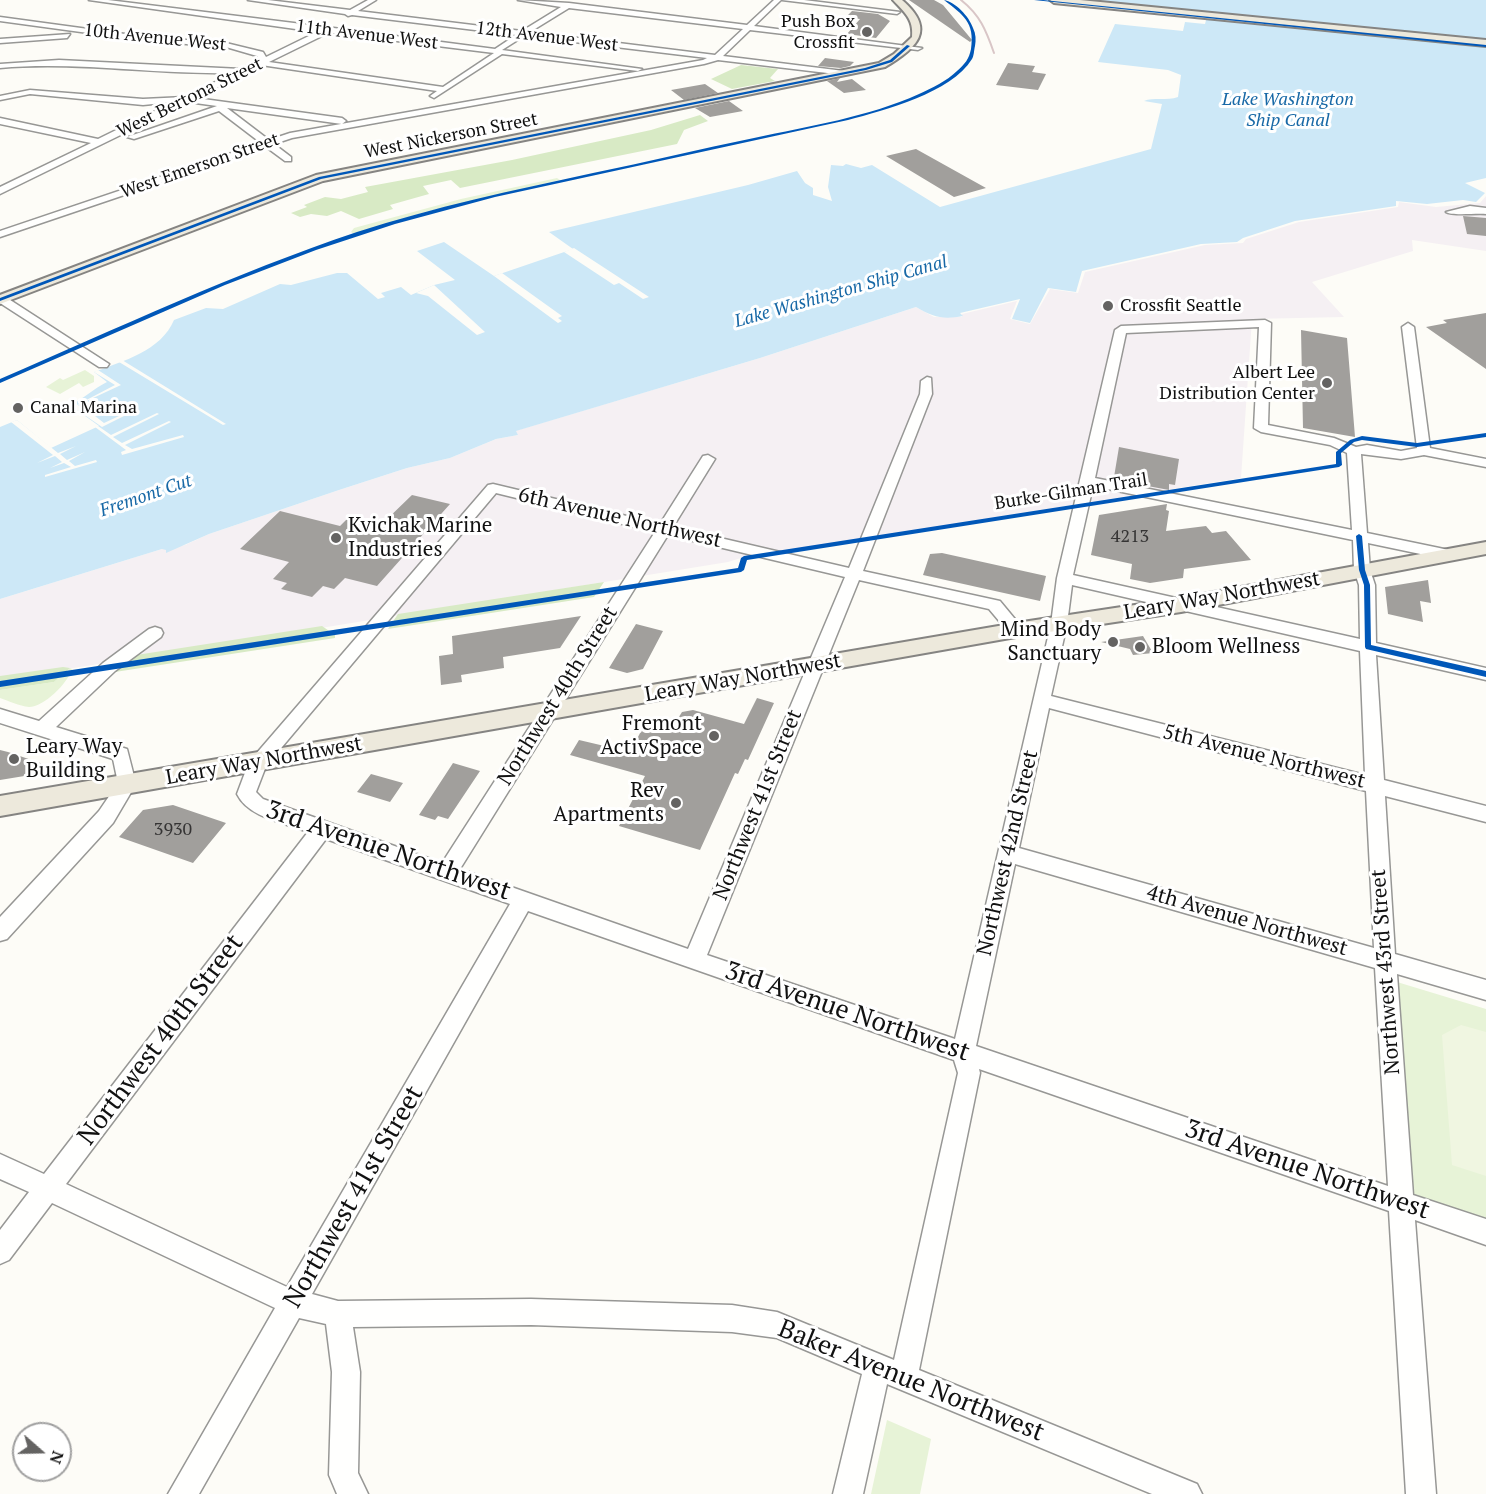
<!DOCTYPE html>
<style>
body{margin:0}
#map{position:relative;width:1486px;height:1494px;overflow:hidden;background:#fdfcf7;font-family:"PT Serif",serif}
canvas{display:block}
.north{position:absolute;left:12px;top:1422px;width:60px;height:60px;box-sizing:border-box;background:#fff;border:2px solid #a0a0a0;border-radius:50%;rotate:110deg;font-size:16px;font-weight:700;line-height:24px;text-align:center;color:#111}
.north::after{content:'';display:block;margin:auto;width:21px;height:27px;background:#646362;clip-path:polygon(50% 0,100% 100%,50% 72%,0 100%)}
</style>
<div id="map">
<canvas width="1486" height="1494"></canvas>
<div class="north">N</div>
</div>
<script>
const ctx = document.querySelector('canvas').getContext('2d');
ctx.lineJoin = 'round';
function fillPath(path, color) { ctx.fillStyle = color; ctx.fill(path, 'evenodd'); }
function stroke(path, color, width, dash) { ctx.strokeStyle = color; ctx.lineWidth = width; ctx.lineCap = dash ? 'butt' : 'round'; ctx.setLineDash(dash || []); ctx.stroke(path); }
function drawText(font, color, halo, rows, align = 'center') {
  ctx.font = font + ' "PT Serif",serif'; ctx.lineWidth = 6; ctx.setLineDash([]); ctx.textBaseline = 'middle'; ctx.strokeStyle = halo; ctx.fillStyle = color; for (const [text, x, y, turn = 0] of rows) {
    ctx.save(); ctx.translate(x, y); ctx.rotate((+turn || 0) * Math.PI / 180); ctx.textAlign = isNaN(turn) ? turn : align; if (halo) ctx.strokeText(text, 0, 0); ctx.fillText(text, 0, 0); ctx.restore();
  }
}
fillPath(new Path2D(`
 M1486,196V251L1412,240L1413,251L1312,282L1344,317L1252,319L1241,478L741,558L728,562L0,680V599L162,549L185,545L209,534L339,490L407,468L450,458L496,439L518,435L515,431L760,358L916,307L934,317H962V314L1017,301L1010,319L1030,324L1050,289L1078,293L1085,272L1205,245L1243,243L1246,239L1299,222L1398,207L1399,202L1436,207L1480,203Z`), '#f5f0f3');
fillPath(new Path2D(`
 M557,178L560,180L425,212L354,234L351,232L354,228L461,199Z
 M85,370L94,376V382L83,387L79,383L60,394L46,387L60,378L63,380Z
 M70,668L72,669C68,683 44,707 29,707C19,706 9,701 0,698V690L54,682Z
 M1397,982L1486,1009V1221L1414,1197Z
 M887,1420L931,1439L920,1494H871Z`), '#e7f3d7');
fillPath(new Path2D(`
 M741,65L778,69L770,78L775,81L732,89L711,79Z
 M700,115L708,121L684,130L677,144L460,188L451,180L423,186L429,194L390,205L393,209L359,219L341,211L327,216L311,214L300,217L291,213L307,207L304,205L325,197L341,199L368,192L365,187L512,160L651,130Z
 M604,582L594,597L388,629L398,614Z
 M322,626L335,635V638L115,672L130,656Z
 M63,667L70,668L54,682L0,690V676Z`), '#d8eac5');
fillPath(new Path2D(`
 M1461,1025L1486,1032V1176L1452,1165L1442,1035Z`), '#f0f6e1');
fillPath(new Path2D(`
 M1077,0H1486V178L1465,183L1485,193L1476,202L1463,200L1427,204L1396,201V206L1295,221L1243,238L1237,242L1201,244L1082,271L1076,292L1048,288L1030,323L1012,319L1020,299L960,313L963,316C943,320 933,317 916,307L760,358L516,431L518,435L496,439L450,458L407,468L339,490L209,534L166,553V550L162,549L0,599V427L17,420L51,448L99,426L70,405C85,398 93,389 107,382L94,372C123,361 161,351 174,320L206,308L223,309L280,284L291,285L337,273H347L378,299L385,297L381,293L401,287L411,295L434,285L455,280L417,251L444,242L494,276L573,249L549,232L748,185L797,171L805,183L813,188V195L832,201L828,187L831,165L843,166L846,164L861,168L872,165L940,207L1151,149L1162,104L1144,101C1153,97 1167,101 1178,97L1181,75L1168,70L1098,62L1115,24L1183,31L1185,22L1205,24L1208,13Z`), '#cde8f7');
fillPath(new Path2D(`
 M574,248L649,297L643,299L619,283L614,285L564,252Z
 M502,273L562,316L558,318L562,321L558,323L494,276Z
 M434,285L485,332L477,335L428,296L416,293Z
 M122,360L226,424L223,425L119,362Z
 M98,370L121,385L78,405L94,416L117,406L95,416L104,423L132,410L134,411L102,427L73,407L115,385L94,372Z
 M157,413L159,414L113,437L122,443L169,421L171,422L125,445L132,449L183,435L184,437L122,455L121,452L126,450L95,427L98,426L111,435Z
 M17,420L58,453L76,446L60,454L67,460L85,452L69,461L75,466L96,460L97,462L45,477V475L71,467L64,463L50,468L62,462L55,456L37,463L53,455L11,422Z`), '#fdfcf7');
fillPath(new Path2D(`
 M909,0H934L943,5L972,40L970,42Z
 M852,11L878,14L890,21L876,38L847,34L860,19L846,17Z
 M825,58L854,62L850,66L841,68L818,66Z
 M1008,63L1035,66L1032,72L1046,74L1038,90L996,85Z
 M840,78L837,82L852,79L866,90L844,93L827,81Z
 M705,84L718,93L684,100L671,90Z
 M729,101L743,111L710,117L695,108Z
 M916,149L986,188L954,197L886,156Z
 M1463,216L1486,218V236L1467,234Z
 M1486,313V369L1426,327L1447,323L1443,320Z
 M1301,330L1347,338L1355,437L1303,428Z
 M1119,447L1179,459L1175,485L1169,484V490L1121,481V478L1114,477Z
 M412,495L450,504L377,586L345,578L334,589L323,586L312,597L281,589L287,583L273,579L289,562L240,549L280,511L340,526L350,516L382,524Z
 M1167,504L1166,510L1169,511L1166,531L1206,526L1212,533L1226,531L1251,560L1184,569L1183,578L1150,583L1130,579L1132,564L1091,555L1099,515Z
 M942,553L1046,576L1040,601L923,575L930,554Z
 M1428,580L1431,603L1420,601L1423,622L1388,614L1385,587Z
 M581,616L560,648L503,657L504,668L461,675L462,682L441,685L439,656L453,654L452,636Z
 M636,624L663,631L643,669L627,673L609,668Z
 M1143,636L1153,653L1133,655L1130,649L1101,642Z
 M757,698L774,703L748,760L745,759L738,774L735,773L700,850L619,826L645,776L570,755L579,740L630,752L647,720H677L682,712L693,710L744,724Z
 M0,750L8,752L61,770L0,780Z
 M453,763L480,771L448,819L438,816L435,820L419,815Z
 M371,774L403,783L390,802L357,792Z
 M173,805L226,823L193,863L119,837L143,810Z`), '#a19f9c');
const minor = new Path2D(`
 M89,0H108L318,26L323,25L326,27L495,49L516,35L352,15L348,16L345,14L248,0H268L350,10L368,0H376L358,11L522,31L561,7L518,0L569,3L747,25L774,0H781L754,26L922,48L918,50L750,30L723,56L844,71L848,73L844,75L718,60L704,64L292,138L274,144L291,157V161H285L266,147L0,237V231L261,143L219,111L134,139L127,137L217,106L188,102L0,194V187L91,143L0,124V118L98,139L173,102L143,105L30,94L0,100V96L30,90L143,99L185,97L233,73C155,75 78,61 0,68V64L59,60L241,69L260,59L257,56L226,47L147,41L0,21V17L147,37L226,43L263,52L266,57L317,32ZM569,8L743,29L715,55L530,32ZM324,32L494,53L443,87L269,62L322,36ZM524,36L707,58L703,60L290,133L269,140L227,108L342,124L346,121L342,118L196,98L261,65L437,91L430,96L434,98L502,54L638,71L642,69L502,50Z
 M782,0H804L900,12L897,14Z
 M70,34L67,38L0,43V39Z
 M1470,206L1486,208V214C1476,213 1451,216 1446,212Z
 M0,295L4,296L109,364L107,367H99L0,303Z
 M1265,320L1271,323L1268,425L1334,438L1356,447L1367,445L1401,451L1417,448L1402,327L1408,323L1414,327L1430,448L1486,459V467L1424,455L1401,459L1361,454L1367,533L1449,550L1457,555L1449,560L1368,543L1370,570L1375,585L1376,643L1486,668V680L1376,655L1384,780L1486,806V822L1385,796L1395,954L1486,980V1000L1397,974L1413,1195L1486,1219V1245L1415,1220L1436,1494H1406L1389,1211L979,1069L980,1073L919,1370L1197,1484L1202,1494H1152L887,1384L863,1494H833L862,1374L777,1338L732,1332L531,1325L353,1327L360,1372L358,1473L368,1494H337L329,1475L332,1372L326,1324L299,1318L199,1494H168L275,1308L52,1203L9,1260L0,1264V1230L29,1192L0,1179V1154L44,1174L308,832C285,823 249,818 237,794L249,762L488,485L493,484L660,524L703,456L708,455L715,459L673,527L849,568L920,394L921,381L927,377L931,378L932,394L863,571L1000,601L1024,630L1022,634H1010L989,609L859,580L707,955L955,1039L1051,624L1057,578L1115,330L1121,326ZM1259,327L1254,428L1261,432L1330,445L1347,453L1352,530L1095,478L1126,333ZM1093,486L1353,540L1354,570L1359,585L1360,639L1073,575ZM496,493L655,532L442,863L263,799L256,792L266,766ZM668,535L845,577L688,949L460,869ZM1072,585L1360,651L1365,775L1051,696L1067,624ZM1049,708L1366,791L1374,948L1019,848ZM326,839L510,904L287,1287L66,1184ZM1015,864L1375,968L1388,1186L976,1046ZM528,911L954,1060L958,1073L894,1360L777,1312L732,1305L531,1299L338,1301L312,1294Z
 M155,627L161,629L163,633L161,637L115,671L56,727L127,749L136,784L113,823L7,939L0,941V917L99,811L118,783L113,759L0,723V709L39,721L103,663L149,629Z`);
const major = new Path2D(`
 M893,0H902C937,30 917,48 885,67L323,181L0,304V295L316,175L879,63L894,54L912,37C914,19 904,12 893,0Z
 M1050,0H1080L1486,40V46L1054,3Z
 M1486,542V554L1181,612L1016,637L0,816V796L1016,623L1181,598Z`);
stroke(minor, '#979795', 3);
stroke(major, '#858482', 4);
fillPath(minor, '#fffffe');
fillPath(major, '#ede9dc');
stroke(new Path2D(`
 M961,0C980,15 986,30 994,53`), '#d9c6c7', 2);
fillPath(new Path2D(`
 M944,0C955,2 969,16 973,28C976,34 976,40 975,46C974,50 974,56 972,59C951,93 885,110 848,120L495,197L395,224L316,250L225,285L0,383V379C118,328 235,273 357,232C434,207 514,190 593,173C647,162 700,149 754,138C810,126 868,117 919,94C932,88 947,81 957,71C965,64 969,59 971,49C975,22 963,15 944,0Z
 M1034,0H1043L1486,45V47Z
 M907,45L910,46L892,62L866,70L321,179L0,301V298L319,177L865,68L890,60Z
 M1486,433V437L1417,447L1362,440L1354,442L1341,453L1342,465L1339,467L747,560L744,570L741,572L0,687V681L738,568L741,558L744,556L1336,464V452L1350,440L1362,436L1417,443Z
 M1359,534L1362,536L1365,570L1370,585L1371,645L1486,671V677L1366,649L1365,647L1364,585L1359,570L1356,536Z`), '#0057b8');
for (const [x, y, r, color] of [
 [867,32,6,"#646362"],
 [1108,306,6,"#646362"],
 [1327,383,6,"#646362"],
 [18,408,6,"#646362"],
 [336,538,6,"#646362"],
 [1113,642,6,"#646362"],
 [1140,647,6,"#646362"],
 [714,736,6,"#646362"],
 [14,759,6,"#646362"],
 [676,803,6,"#646362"]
]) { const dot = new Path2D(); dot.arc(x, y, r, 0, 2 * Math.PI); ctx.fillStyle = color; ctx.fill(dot); stroke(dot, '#fff', 2); }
drawText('18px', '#111', '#fff', [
 ["Push Box",855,22],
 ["Crossfit",855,43],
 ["Crossfit Seattle",1120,306,"left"],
 ["Albert Lee",1315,373],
 ["Distribution Center",1315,394],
 ["Canal Marina",30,408,"left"]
], 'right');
drawText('18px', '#111', '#fff', [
 ["11th Avenue West",367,35,7],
 ["12th Avenue West",547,37,7],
 ["10th Avenue West",155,38,6],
 ["West Bertona Street",190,98,-26],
 ["West Nickerson Street",451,136,-11],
 ["West Emerson Street",200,166,-19],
 ["Burke-Gilman Trail",1071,492,-9]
]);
drawText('italic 18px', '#1768a6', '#fff', [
 ["Lake Washington",1288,100],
 ["Ship Canal",1288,121],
 ["Lake Washington Ship Canal",841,292,-16],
 ["Fremont Cut",146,496,-19]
]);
drawText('18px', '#353434', null, [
 ["4213",1130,537],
 ["3930",173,830]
]);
drawText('21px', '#111', '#fff', [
 ["6th Avenue Northwest",620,518,13],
 ["Leary Way Northwest",1222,596,-10],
 ["Leary Way Northwest",743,678,-10],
 ["Northwest 40th Street",558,696,-58],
 ["5th Avenue Northwest",1264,757,14],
 ["Leary Way Northwest",264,761,-10],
 ["Northwest 41st Street",758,805,-68],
 ["Northwest 42nd Street",1008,853,-77],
 ["4th Avenue Northwest",1247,921,16],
 ["Northwest 43rd Street",1386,972,-94]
]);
drawText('21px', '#111', '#fff', [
 ["Kvichak Marine",348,526],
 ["Industries",348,550],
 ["Mind Body",1101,630,"right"],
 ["Sanctuary",1101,654,"right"],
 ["Bloom Wellness",1152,647],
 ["Fremont",702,724,"right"],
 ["ActivSpace",702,748,"right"],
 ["Leary Way",26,747],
 ["Building",26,771],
 ["Rev",664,791,"right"],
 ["Apartments",664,815,"right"]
], 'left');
drawText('26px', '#111', '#fff', [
 ["3rd Avenue Northwest",388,851,19],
 ["3rd Avenue Northwest",847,1012,19],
 ["Northwest 40th Street",161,1040,-53],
 ["3rd Avenue Northwest",1307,1170,19],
 ["Northwest 41st Street",354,1197,-60],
 ["Baker Avenue Northwest",911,1381,22]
]);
</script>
